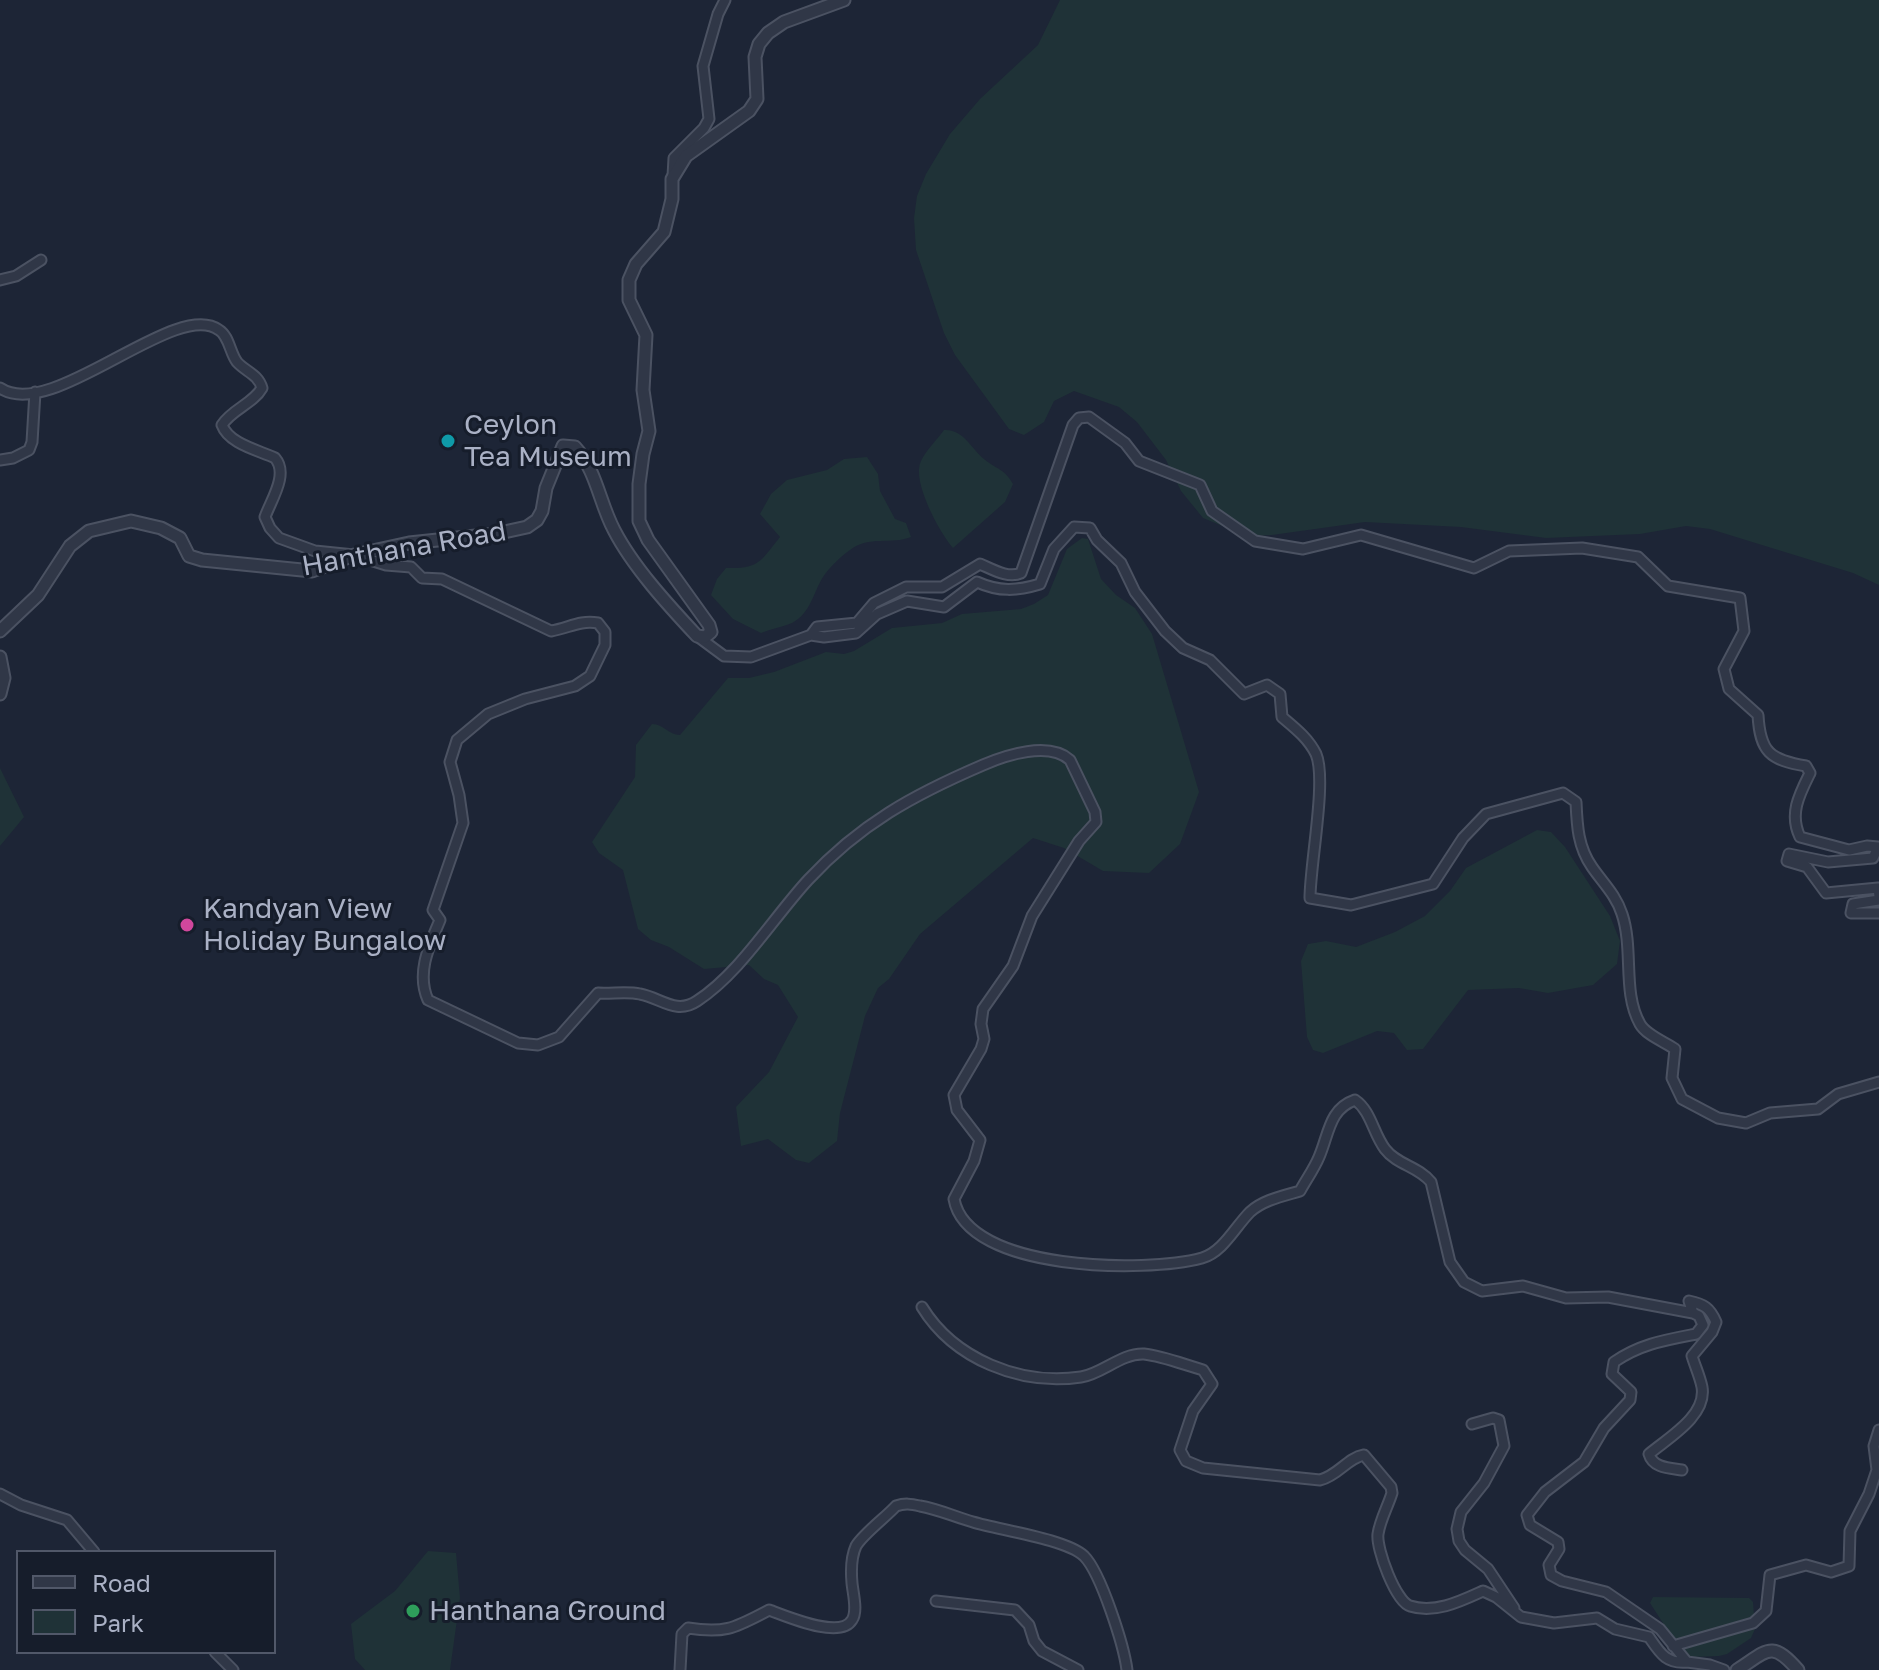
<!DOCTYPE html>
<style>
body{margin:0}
#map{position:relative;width:1879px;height:1670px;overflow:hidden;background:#1d2536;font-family:"Golos Text",sans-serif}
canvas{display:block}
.legend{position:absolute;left:16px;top:1550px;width:260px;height:104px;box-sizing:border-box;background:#161d2b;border:2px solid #515869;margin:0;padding:10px 14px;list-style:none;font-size:24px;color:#aab1c5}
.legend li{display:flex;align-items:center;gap:16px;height:40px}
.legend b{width:40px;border:2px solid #515869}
</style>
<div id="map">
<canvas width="1879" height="1670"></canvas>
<ul class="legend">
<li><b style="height:10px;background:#303747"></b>Road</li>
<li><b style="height:22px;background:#1f3237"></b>Park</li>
</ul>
</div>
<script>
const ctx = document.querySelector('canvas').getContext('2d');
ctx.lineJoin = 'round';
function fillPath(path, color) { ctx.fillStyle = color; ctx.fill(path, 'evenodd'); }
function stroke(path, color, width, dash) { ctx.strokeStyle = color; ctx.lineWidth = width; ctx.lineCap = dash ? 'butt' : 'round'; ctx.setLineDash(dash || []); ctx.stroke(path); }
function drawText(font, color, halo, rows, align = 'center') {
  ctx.font = font + ' "Golos Text",sans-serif'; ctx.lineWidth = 6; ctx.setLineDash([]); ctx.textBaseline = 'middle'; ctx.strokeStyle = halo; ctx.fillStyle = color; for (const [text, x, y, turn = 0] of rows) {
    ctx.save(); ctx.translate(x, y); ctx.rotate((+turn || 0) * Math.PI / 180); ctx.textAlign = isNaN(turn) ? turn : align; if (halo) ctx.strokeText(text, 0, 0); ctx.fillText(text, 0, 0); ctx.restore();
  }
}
fillPath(new Path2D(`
 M1060,0H1879V585L1853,573L1710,529L1686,526L1640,534L1546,538L1461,527L1365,522L1272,535L1247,536L1203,518L1181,491L1166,460L1137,422L1119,407L1074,391L1054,401L1044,422L1024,435L1009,429L955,355L944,333L916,250L914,218L917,196L926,174L950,134L980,99L1038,45Z
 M944,430C963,429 971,448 984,459C997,470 1004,468 1013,484L1005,502L953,548C940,533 911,481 921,461C926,450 937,440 944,430Z
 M867,457L878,474L880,491L895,519L906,523L911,537C891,545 869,535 850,550C841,556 829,568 823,577C813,593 811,613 792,623C782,627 771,629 761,633L733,619L711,595L717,579L726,568C759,569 760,562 780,537L760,514L771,494L787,480L827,470L844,459Z
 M1082,538L1088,539L1101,579L1116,595L1135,608L1152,634L1199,792L1180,844L1149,873L1103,871L1064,848L1033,838L920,934L889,979L878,988L865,1016L840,1113L837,1141L809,1163L796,1160L768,1139L741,1146L736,1107L769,1072L798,1017L778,985L764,979L749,965L704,969L669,947L651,940L638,929L623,870L599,853L592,842L635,777L636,745L652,724C664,724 668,735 680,735L728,678H749L774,672L826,652L844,654L854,651L892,628L942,623L962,614L1021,609L1034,604L1048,595L1067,549Z
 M0,768L24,817L0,846Z
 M1537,830L1551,832L1565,847L1610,916L1620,941L1617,964L1593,985L1548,993L1519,988L1468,990L1423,1049L1407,1050L1394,1033L1377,1031L1323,1053L1313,1050L1307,1037L1301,961L1308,944L1326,941L1356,947L1395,932L1425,916L1450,891L1466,868Z
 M428,1551L456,1553L460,1598L450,1670H365L355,1659L351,1624L395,1591Z
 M1653,1597L1749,1598L1753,1602L1755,1629L1751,1638L1727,1654L1719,1656L1691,1657L1681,1651L1650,1603Z`), '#1f3237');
const minor = new Path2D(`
 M673,176L674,158L704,128L709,119L703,66L718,14L725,0
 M0,280L16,276L41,260
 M0,388C52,423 175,298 219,330C229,336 230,353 237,362C246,372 258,374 262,388C253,404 232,409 222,425C229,444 258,450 275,458C289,474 271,500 265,517L270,528L279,538L315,551L354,555L386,565L411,567L422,578L442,579L551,631C569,628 579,620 598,623L605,632V645L590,676L575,686L525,699L488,714L457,740L450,762L459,795L463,823L433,910L440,920C429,946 416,973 428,1000L518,1043L538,1045L559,1037L598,993C611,994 627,991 640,994C661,998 676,1015 697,1001C740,973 773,918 808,880C860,824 913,795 983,765C1006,755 1049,741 1070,760L1095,812L1096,822L1079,841L1032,916L1013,966L983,1009L981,1024L984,1039L981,1049L954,1095L957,1110L980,1140L974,1161L954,1199C967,1272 1147,1273 1202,1258C1223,1252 1235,1227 1250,1212C1263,1200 1283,1196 1300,1191C1306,1180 1314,1169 1319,1157C1329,1134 1329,1109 1355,1100C1371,1111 1373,1133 1385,1149C1397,1165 1418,1166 1431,1182L1450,1262L1464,1282L1482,1291L1523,1286L1566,1298L1608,1297L1693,1313L1699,1316L1703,1325L1696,1334C1665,1340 1640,1344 1614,1362L1612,1374L1631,1392L1630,1400L1604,1428L1584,1462L1545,1492L1527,1515L1530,1525L1558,1542L1559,1549L1549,1565L1551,1575L1562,1581L1606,1592L1660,1629L1687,1662L1710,1665L1724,1670
 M0,460L13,458L29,450L32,442L35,392
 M697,636L724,656L751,657L811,635
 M1879,896L1878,888L1826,893L1807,867L1787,861L1789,854L1828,862L1873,858L1878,847L1867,846L1849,850L1800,837C1789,814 1799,795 1810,773L1806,766C1770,760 1760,752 1758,715L1729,689L1724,669L1744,631L1740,598L1668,586L1638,557L1582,548L1509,551L1474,568L1361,535L1303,549L1255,541L1212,511L1200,485L1139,461L1125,443L1089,417L1079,418L1073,425L1021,573C1008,579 992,569 980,564L942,587H906L874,603L857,623L817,627L811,635L824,637L856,633L877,614L907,601L944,607L977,582C999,592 1017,591 1040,584L1054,549L1074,527L1090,528L1097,540L1121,563L1135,592L1165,631L1183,648L1210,660L1244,694L1267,685L1280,694L1282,717C1295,728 1308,738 1316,754C1327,780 1310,864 1310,898L1351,905L1433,884L1463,838L1486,814L1563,793L1576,802C1577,826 1578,847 1592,867C1603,883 1616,895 1622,914C1634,950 1622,992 1640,1024C1646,1035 1665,1042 1675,1049L1672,1078L1682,1099L1718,1118L1746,1123L1770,1113L1818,1109L1838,1094L1879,1082
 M1879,900L1853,904L1851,913H1879
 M922,1307C954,1359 1020,1386 1081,1377C1102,1374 1121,1353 1144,1354C1163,1356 1185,1365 1203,1370L1212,1384L1193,1411L1180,1450L1186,1461L1203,1468L1320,1480C1339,1475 1347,1458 1364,1455L1391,1487L1392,1493C1388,1506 1380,1520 1378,1534C1376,1549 1396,1602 1410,1606C1435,1614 1461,1601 1483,1591L1496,1597L1521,1617L1554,1623L1597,1618L1615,1629L1649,1637C1660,1653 1666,1664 1687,1662
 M1472,1424L1493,1418L1499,1420L1504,1446L1484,1483L1461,1512L1457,1529L1459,1541L1465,1550L1488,1569L1514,1608
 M1682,1470C1669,1468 1653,1468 1649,1454C1668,1438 1707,1416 1702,1387C1700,1377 1695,1366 1692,1356L1712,1332L1716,1322C1710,1308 1704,1304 1689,1301L1693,1313
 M0,1494L21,1505L67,1520L94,1552
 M936,1601L1015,1610L1029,1625L1034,1641L1042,1651L1078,1670
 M1673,1646L1753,1623L1766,1611L1770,1575L1806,1565L1831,1572L1849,1566L1850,1531L1869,1494L1877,1470L1874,1446L1879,1430
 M215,1652L233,1670
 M680,1670L682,1634L688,1628C727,1634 736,1627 769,1610C786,1616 840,1640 852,1620C858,1611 853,1594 852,1583C851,1572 851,1557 856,1546C863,1534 886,1517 896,1506C905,1503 911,1504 920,1506C938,1509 955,1517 973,1522C999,1530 1066,1539 1084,1556C1101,1573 1124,1646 1127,1670`);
const tertiary = new Path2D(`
 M0,631L38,595L70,546L89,531L131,521L161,528L180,538L189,556L202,560L312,571L354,555L409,543L495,534L527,527L537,520L542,511L546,488L563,446L575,447C597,471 599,502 614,530C633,567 669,606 697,636L705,637L711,632L709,625L648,540L639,521V484L643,454L649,431L643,390L646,335L629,300V280L636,264L664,232L672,199V179L686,156L749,111L757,99L755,57L759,44L768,33L784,22L844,0
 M0,657L4,678L0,694
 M1737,1670C1767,1651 1771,1639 1798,1670`);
stroke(minor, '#4b5262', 13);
stroke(tertiary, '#4b5262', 15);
stroke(minor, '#303747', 9);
stroke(tertiary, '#303747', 11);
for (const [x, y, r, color] of [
 [448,441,8,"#0f9aa8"],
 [187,925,8,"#d1479c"],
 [413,1611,8,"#2e9e5b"]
]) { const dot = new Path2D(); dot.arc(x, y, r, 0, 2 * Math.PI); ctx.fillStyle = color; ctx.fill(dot); stroke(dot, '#161d2b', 3); }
drawText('28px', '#aab1c5', '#161d2b', [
 ["Ceylon",464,425],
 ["Tea Museum",464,457],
 ["Kandyan View",203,909],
 ["Holiday Bungalow",203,941],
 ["Hanthana Ground",429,1611]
], 'left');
drawText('28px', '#aab1c5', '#161d2b', [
 ["Hanthana Road",404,549,-10]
]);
</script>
